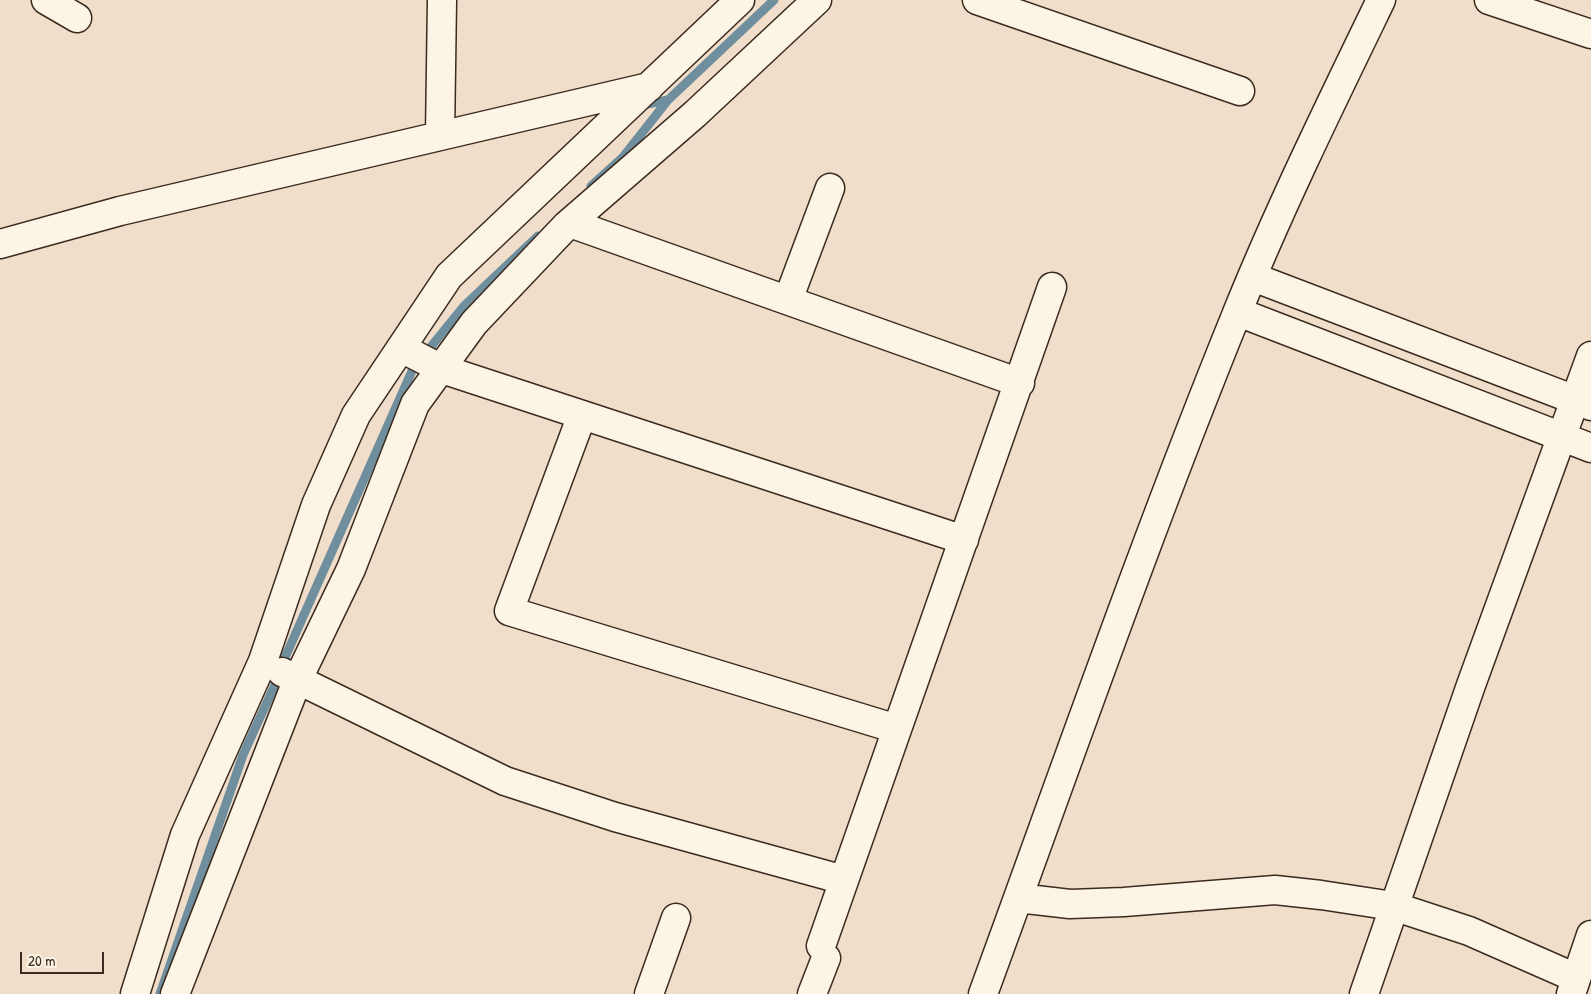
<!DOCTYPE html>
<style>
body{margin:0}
#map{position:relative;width:1591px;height:994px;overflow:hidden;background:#f1deca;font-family:"Patrick Hand",sans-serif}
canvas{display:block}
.scale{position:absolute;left:20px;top:952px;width:84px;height:22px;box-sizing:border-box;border:2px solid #3b2a1e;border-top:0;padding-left:6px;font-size:15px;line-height:18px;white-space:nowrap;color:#3b2a1e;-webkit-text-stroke:4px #fcf5e5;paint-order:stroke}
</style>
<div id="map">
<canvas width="1591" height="994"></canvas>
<div class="scale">20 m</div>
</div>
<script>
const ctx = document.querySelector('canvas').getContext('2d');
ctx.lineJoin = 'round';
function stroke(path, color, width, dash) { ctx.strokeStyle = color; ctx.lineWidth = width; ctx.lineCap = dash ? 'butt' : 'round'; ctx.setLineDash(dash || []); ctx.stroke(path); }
stroke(new Path2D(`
 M642,105L668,100
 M591,186L623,157L668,100L774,0
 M429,349L464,306L538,236
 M283,662L412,371
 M160,994L243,755L278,678`), '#708f9e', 9);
const minor = new Path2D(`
 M46,0L77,18
 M977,0L1240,91
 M1489,0L1591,34
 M440,136L442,0
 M570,223L1020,383
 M0,244L120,211L649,87
 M1253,277L1591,406
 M788,300L830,188
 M1238,312L1591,448
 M401,348L442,369L964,540
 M582,415L509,611L897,729
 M282,672L505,781L615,817L844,880
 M1018,898L1070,904L1124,902L1275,890L1321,895L1393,906L1469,931L1576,978
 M821,946L1052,287
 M135,994L185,835L263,661L316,505L356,415L449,276L740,0
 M175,994L297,681L351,569L415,404L474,323L567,225L695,114L817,0
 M649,994L676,918
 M812,994L826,958
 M983,994C1066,767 1146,537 1237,313C1280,207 1331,103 1381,0
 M1364,994L1471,685L1591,356
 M1571,994L1591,935`);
stroke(minor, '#3b2a1e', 31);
stroke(minor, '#fcf5e5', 28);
</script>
